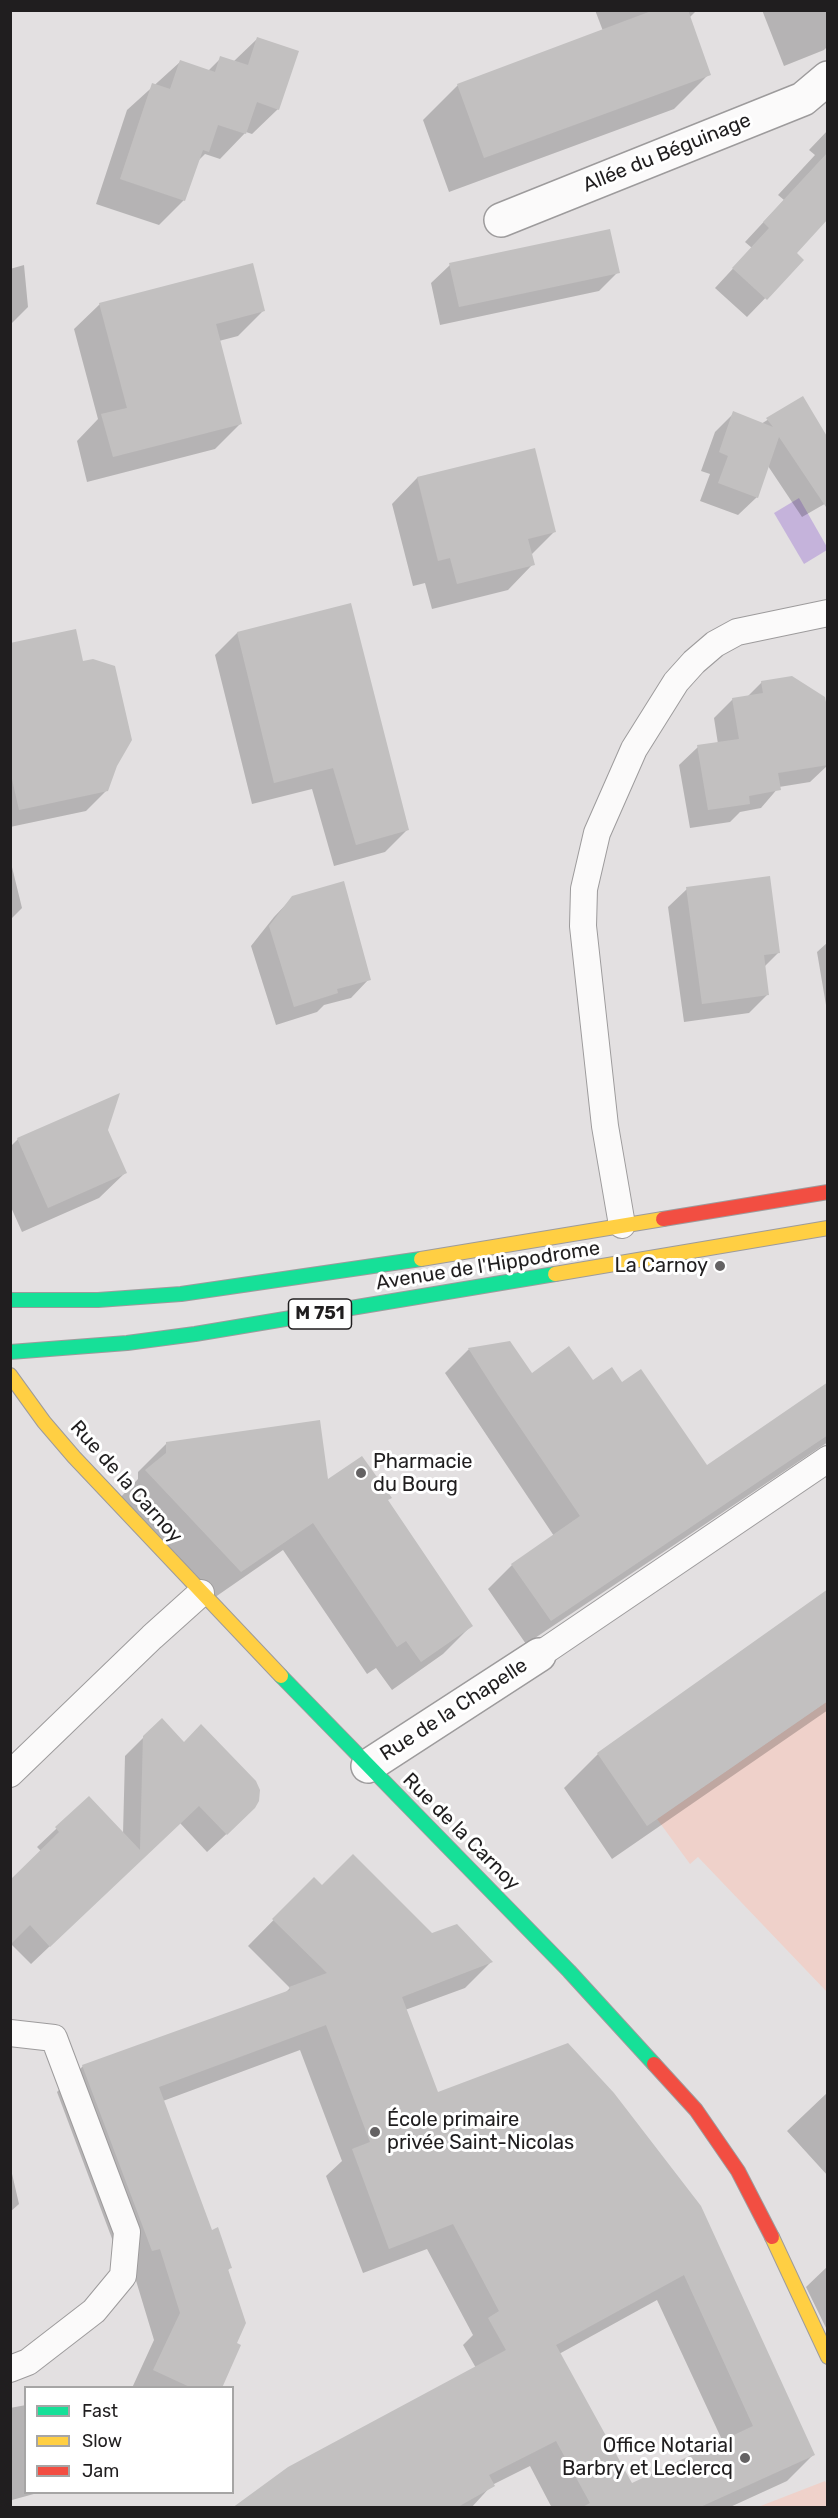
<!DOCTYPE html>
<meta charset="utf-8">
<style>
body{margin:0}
#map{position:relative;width:838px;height:2518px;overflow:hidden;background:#e3e0e1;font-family:Rubik,sans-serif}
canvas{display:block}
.frame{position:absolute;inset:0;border:12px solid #201e1f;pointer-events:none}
.legend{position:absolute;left:24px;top:2386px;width:210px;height:108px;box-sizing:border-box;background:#fff;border:2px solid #a6a5a5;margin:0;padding:8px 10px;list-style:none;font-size:18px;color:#201e1f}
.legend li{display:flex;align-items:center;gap:12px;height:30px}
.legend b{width:30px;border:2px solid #a6a5a5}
</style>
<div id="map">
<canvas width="838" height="2518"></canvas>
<div class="frame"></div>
<ul class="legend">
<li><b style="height:8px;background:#16e098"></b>Fast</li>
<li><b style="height:8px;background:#ffcf43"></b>Slow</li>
<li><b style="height:8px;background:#f24e42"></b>Jam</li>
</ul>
</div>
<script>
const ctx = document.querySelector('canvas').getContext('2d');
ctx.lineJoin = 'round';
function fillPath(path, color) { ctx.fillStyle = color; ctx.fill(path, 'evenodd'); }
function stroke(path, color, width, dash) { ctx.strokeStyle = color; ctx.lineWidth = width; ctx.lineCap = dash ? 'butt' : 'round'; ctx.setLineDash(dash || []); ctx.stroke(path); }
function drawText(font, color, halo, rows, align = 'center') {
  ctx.font = font + ' Rubik,sans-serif'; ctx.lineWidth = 6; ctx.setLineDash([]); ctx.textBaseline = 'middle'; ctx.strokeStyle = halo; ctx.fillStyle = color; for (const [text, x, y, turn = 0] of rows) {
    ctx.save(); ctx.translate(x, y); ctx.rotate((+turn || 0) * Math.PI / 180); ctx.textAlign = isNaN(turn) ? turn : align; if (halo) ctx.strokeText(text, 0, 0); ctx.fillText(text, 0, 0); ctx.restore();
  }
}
fillPath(new Path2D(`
 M827,1701V1992L698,1857L690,1864L657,1819Z
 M825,2481L827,2485V2507H758Z`), '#efd1ca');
fillPath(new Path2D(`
 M799,498L827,547V550L804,564L774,513Z`), '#c5b3db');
fillPath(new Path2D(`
 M595,10H697L689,18L709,74L674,109L449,192L423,120L458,85L603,31Z
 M762,10H828V46L824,50L784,66Z
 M257,39L278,109L252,134L246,132L220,159L205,154L197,162L184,200L159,225L96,204L127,110L180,62L208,71L221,58L233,62Z
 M828,130V217L794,253L802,260L747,317L715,288L752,248L745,242L784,200L778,195L815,155L809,150Z
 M24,265L28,307L10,325V269Z
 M450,265L618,272L599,291L440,325L431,283Z
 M100,304L264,310L238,336L219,341L240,424L215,449L87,482L77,441L98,419L74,329Z
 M802,398L828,502L802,517L768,466L757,497L738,515L700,501L710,474L701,471L715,432L734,413L761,424Z
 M534,450L555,531L531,555L533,564L508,590L432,609L425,583L413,586L392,504L417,478Z
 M350,605L407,830L385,852L334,866L312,789L252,804L215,655L237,633Z
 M10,645L82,663L115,766L107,790L86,811L10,827Z
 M762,682L828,754V765L810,782L779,787L761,808L740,812L730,822L690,828L679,765L698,747L718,744L714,718L733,699L747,697Z
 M11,863L22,908L10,920V863Z
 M687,889L779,952L764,967L768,994L749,1013L684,1022L668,907Z
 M293,897L369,979L351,998L324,1005L317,1012L276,1025L251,946L274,917Z
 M828,942V1004L826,1005L817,952Z
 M18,1139L125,1173L99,1198L22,1232L10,1205V1147Z
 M469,1349L531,1375L622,1384L706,1467L828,1383V1442L526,1644L488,1589L512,1565L554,1536L445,1373Z
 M166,1444L327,1482L387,1501L471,1626L443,1654L392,1690L376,1668L367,1674L283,1550L211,1600L118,1500L138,1479V1472Z
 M828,1591V1710L612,1859L564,1788L598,1754Z
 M144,1737L184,1744L235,1826L207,1852L180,1823L31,1964L10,1943L42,1852L37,1847L89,1798L123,1834L125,1756Z
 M314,1879L322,1887L491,1962L465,1988L405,2010L437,2094L567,2045L813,2455L787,2481L728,2508H552L530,2466L492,2485L471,2508H234L476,2368L463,2345L473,2335L427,2249L363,2273L326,2176L342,2161L300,2050L163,2101L211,2231L230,2268L227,2271L220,2388H132L154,2340L134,2274L126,2276L57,2092L83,2066L285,1993L290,1988L248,1946ZM657,2300L723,2442L631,2485L559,2354Z
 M828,2092V2176L787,2131Z
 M10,2165L19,2204L10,2212Z
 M828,2266V2332L806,2287Z
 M26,2405V2492H41L12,2500L10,2408Z`), '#0003');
fillPath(new Path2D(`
 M654,10H688L711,75L484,158L457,84Z
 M257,37L299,51L279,110L257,102L246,134L218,125L209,152L203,150L185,201L120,179L152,83L170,89L180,60L215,72L220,56L248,65Z
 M828,152V219L797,253L804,260L767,300L732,268L769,228L763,222Z
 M610,229L620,273L459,307L449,263Z
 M253,263L265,311L216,324L242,424L113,457L101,414L127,408L99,303Z
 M803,396L828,438V510L779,437L758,498L718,483L728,456L719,452L733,411L773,427L766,418Z
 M535,448L556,532L528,539L535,565L457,584L450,558L438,561L417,477Z
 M351,603L409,830L356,845L333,768L274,783L237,632Z
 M76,629L83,661L93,659L115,666L132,740L117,766L108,791L19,810L10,770V643Z
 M792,676L825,697L828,712V765L778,773L781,790L749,796L750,804L708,810L697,745L739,739L732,698L763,693L761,681Z
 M770,876L780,953L764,955L769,995L702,1004L686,887Z
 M344,881L371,980L337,989L338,993L294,1007L269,926L292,896Z
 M120,1093L108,1130L127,1173L48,1208L17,1138Z
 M510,1341L532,1373L569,1346L593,1380L612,1367L622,1382L641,1369L707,1465L828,1382V1435L551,1621L511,1564L580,1516L498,1395L468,1348Z
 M320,1420L328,1479L362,1456L392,1498L388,1500L473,1626L421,1662L406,1641L397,1647L313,1523L241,1572L145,1470L166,1453V1442Z
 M828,1589V1701L647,1826L597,1753Z
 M162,1718L184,1742L201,1724L256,1781L260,1790L259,1801L255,1808L227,1835L199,1806L50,1947L30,1925L10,1945V1880L59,1832L55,1827L89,1796L140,1850L143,1736Z
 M353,1854L432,1933L457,1924L493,1962L402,1997L438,2092L568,2043L614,2093L701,2206L815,2455L698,2508H581L590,2503L556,2441L489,2475L495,2486L456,2508H232L288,2467L506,2350L488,2318L499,2311L453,2224L389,2249L352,2149L370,2142L326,2025L159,2087L212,2230L218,2227L232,2268L228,2269L246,2323L237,2343L241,2345L222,2388H192L153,2370L180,2313L160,2249L152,2251L82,2065L290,1990L289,1987L327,1973L272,1919L314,1877L322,1885ZM684,2275L753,2426L632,2483L556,2345Z`), '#c2c0c0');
const lane = new Path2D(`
 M622,1225L605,1126L583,926L584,889L597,833L634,749L676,682L694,662L715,644L737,632L828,613
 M539,1655L828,1459
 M10,1774L152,1637L201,1593
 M10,2033L54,2038L127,2232L123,2276L94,2311L28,2362L10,2369`);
const street = new Path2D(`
 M501,220L803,99L828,78
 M368,1766L539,1655`);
const fast = new Path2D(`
 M10,1300H98L181,1294L421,1259
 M10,1352L127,1343L195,1334L555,1274
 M281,1676L569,1971L654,2064`);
const slow = new Path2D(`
 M421,1259L663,1219
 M555,1274L828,1228
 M10,1375L44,1422L74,1457L281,1676
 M772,2237L828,2357`);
const jam = new Path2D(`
 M663,1219L828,1192
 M654,2064L696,2110L738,2171L772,2237`);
stroke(lane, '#9d9b9c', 28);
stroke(street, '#9d9b9c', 36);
stroke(fast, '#9d9b9c', 16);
stroke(slow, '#9d9b9c', 16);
stroke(jam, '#9d9b9c', 16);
stroke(lane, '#fbfafa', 26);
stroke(street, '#fbfafa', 33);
stroke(fast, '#16e098', 14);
stroke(slow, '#ffcf43', 14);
stroke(jam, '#f24e42', 14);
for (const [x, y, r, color] of [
 [720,1266,6,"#646263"],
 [361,1473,6,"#646263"],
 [375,2132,6,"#646263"],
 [745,2458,6,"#646263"]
]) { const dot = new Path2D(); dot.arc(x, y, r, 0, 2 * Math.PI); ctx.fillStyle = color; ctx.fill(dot); stroke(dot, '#fff', 2); }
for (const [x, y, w] of [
 [320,1314,63]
]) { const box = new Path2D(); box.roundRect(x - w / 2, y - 15, w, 30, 4.5); ctx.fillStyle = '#fff'; ctx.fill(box); stroke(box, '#201e1f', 1.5); }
drawText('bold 18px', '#201e1f', null, [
 ["M 751",320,1314]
]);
drawText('20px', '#201e1f', '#fff', [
 ["Allée du Béguinage",667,153,-22],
 ["Avenue de l'Hippodrome",488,1266,-9],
 ["Rue de la Carnoy",126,1482,48],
 ["Rue de la Chapelle",454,1710,-33],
 ["Rue de la Carnoy",461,1832,45]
]);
drawText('20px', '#201e1f', '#fff', [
 ["La Carnoy",708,1266],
 ["Pharmacie",373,1462,"left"],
 ["du Bourg",373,1485,"left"],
 ["École primaire",387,2120,"left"],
 ["privée Saint-Nicolas",387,2143,"left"],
 ["Office Notarial",733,2446],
 ["Barbry et Leclercq",733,2469]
], 'right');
</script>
